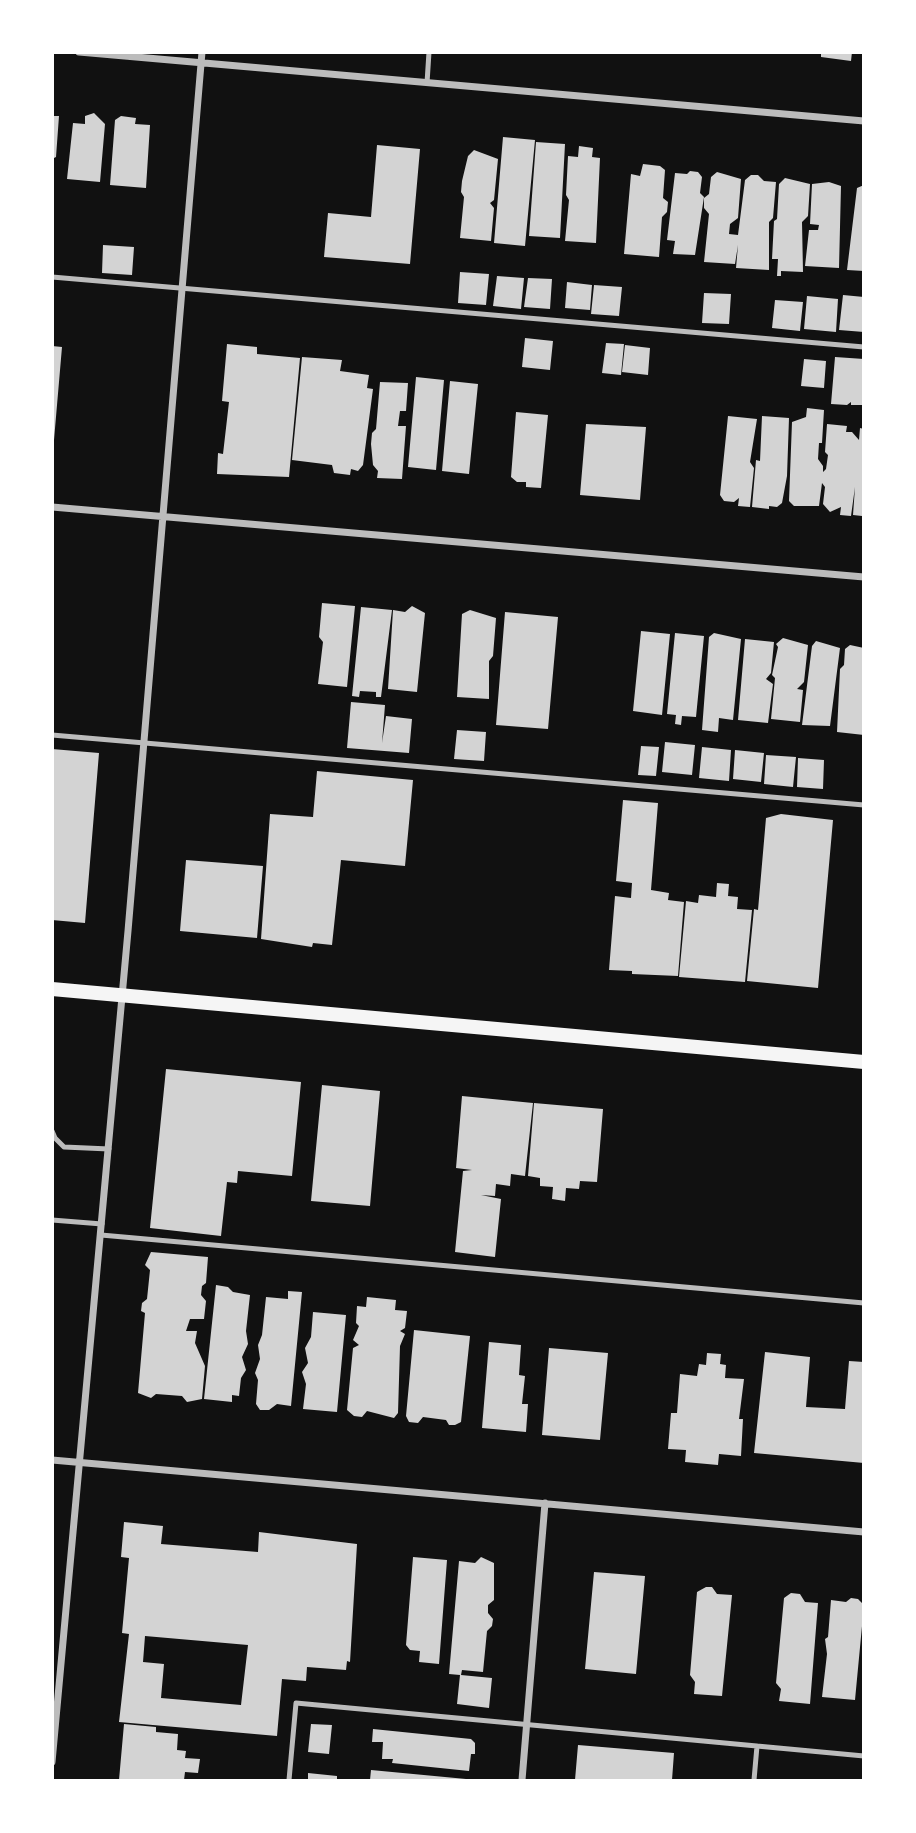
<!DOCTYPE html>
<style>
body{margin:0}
#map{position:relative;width:916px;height:1833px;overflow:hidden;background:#111;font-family:Ubuntu,sans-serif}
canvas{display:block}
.frame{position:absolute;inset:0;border:54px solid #fff;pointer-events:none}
</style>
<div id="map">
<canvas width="916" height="1833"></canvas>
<div class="frame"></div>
</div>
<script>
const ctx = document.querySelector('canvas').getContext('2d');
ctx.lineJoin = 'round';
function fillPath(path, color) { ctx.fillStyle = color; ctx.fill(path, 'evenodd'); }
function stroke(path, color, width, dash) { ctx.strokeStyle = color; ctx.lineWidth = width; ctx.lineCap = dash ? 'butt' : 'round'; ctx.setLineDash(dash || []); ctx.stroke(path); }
fillPath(new Path2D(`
 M821,52H852L851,61L821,57Z
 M94,113L105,124L100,182L67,179L73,123L85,124V116Z
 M52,116H59L56,157L52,159Z
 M121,116L136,118L135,124L150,125L146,188L110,185L115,120Z
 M503,137L535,140L525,246L494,243Z
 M536,142L565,144L560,238L529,236Z
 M377,145L420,149L410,264L324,257L328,213L371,217Z
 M579,146L593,148L592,157L600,158L596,243L565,241L569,200L566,195L568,156L578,157Z
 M474,150L498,159L494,200L490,203L494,208L491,241L460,238L464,197L461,192L462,181L468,156Z
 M643,164L660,166L665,170L663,198L668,202L667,212L662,217L659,257L624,254L631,174L640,176Z
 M690,171L698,172L702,177L700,193L704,197L695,255L673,254L675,241L667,240L675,173L687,174Z
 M717,172L741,179L738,218L730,224L729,234L738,235L745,180L751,175H758L764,181L776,182L773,218L769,222V270L736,268L738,245L735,264L704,262L709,214L704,208V198L709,194L711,177Z
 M785,178L810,184L808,216L802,222L803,272L781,271V276H777L778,259H772L774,221L777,219L779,184Z
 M829,182L841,186L839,268L805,266L809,230H818L819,225L810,224L812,184Z
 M864,185V271L847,270L857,188Z
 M103,245L134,247L132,275L102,273Z
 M460,272L489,274L486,305L458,303Z
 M497,276L524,278L521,309L493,306Z
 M528,278L552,279L550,309L524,307Z
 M567,282L592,285L590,310L565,308Z
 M594,285L622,287L619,316L591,314Z
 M704,293L731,294L729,324L702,323Z
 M843,295L864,297V332L839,330Z
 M807,296L838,299L836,332L804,329Z
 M775,300L803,302L800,331L772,328Z
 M525,338L553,341L550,370L522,367Z
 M606,343L624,344L621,375L602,373Z
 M227,344L257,347V354L300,358L289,477L217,474L218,453L223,454L229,402L222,401Z
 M625,345L650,348L648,375L622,372Z
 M52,346L62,347L54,440H52Z
 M302,357L342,360L340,371L369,375L367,388L373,389L363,465L358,471L351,469L350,475L334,473L332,465L292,460Z
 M835,357L864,359L862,405H851V402L847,405L831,404Z
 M804,359L826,361L824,388L801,386Z
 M416,377L444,380L436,470L408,467Z
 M450,381L478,384L469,474L442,471Z
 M380,382L408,383L406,411H400L398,426H406L402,479L377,478L378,471L373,465L371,444L372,433L376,429Z
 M807,408L824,410L822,443H819L818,459L823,466V472L826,469L828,455L825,452L827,424L847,426L846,432H852L859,440L860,428L864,429L862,516L853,515L855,487L851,516L840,515L841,507L830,512L823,504L825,487L822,483L819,506H794L789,501L792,422L806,417Z
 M516,412L548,415L541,488L526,487V482H517L511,477Z
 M728,416L757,419L750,462L754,468L750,507L738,506L739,498L734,502L724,501L720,495Z
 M762,416L789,418L787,476L782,503L777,507L769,506V509L752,507L756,460L760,461Z
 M586,424L646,427L640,500L580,495Z
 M322,603L355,606L347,687L318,684L323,642L319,637Z
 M412,606L425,613L417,692L388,689L393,610L405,612Z
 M361,607L392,610L381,697H376V692L360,691L359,697L352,696Z
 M470,610L496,618L493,656L489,661V699L457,697L462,614Z
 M505,612L558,617L548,729L496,725Z
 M641,631L670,634L662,715L633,711Z
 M675,633L704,636L696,717L682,716L681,725L675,724L676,715L667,714Z
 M714,633L741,639L733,720L719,718L718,732L702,730L709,637Z
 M783,638L808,645L804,682L797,689L803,690L800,722L771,719L775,678L772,675L778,647L776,644Z
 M745,639L774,642L771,673L766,679L773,684L768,723L738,720Z
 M816,641L840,648L830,726L802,725L812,646Z
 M850,645L864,648V735L837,732L840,669L844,665L845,649Z
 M351,702L385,705L382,743L386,716L412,719L409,753L347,748Z
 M457,730L486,732L484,761L454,759Z
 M665,742L695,745L692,775L662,772Z
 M641,746L659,747L656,776L638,775Z
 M702,747L731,750L729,781L699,778Z
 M52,749L99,753L85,923L52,920Z
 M735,750L764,753L761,782L733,779Z
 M766,755L796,757L793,787L764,784Z
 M798,758L824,760L823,789L797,787Z
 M317,771L413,780L405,866L341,860L332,945L313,943L312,947L261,939L270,814L313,817Z
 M623,800L658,803L651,890L669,893L668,900L684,902L678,976L632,974V971L609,970L615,896L631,898L632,883L616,881Z
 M781,814L833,820L818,988L747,981L754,909L758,910L766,818Z
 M186,860L263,866L257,938L180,931Z
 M717,883L729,884L728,896L738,897L737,909L752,910L745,982L679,977L686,901L698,903L699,895L716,897Z
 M166,1069L301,1082L292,1176L238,1171L237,1183L227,1182L221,1236L150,1228Z
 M322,1085L380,1091L370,1206L311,1201Z
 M462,1096L533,1103L525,1176L511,1174L510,1186L496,1184L495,1196L481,1195L501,1199L495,1257L455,1252L463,1171L472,1170L456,1168Z
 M534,1103L603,1109L597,1182L580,1181L579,1189L566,1188L565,1201L552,1199L553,1187L540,1186V1178L528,1176Z
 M151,1252L208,1257L206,1283L202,1286L201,1295L206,1301L204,1319H190L186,1331H197L195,1343L205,1366L202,1399L187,1402L182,1396L156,1394L151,1398L138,1393L145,1313L141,1311L142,1303L147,1299L150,1270L145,1265Z
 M216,1285L228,1287L233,1292L250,1295L246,1331L248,1344L242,1357L246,1370L241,1378L239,1396L232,1395V1402L204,1399Z
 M288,1291L302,1292L291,1406L277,1404L269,1410H260L256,1404L258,1380L255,1373L260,1359L258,1345L262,1335L266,1297L288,1299Z
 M367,1297L396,1300L395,1310L407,1311L405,1328L400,1331L405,1334L400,1346L398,1413L394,1418L367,1411L362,1417L354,1416L347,1410L353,1348L359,1345L353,1340L359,1326L356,1323L357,1306L366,1307Z
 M313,1312L346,1315L337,1412L303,1409L306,1384L302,1372L308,1363L305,1348L311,1337Z
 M414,1330L470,1336L461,1422L455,1425H449L446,1420L423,1417L418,1423L409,1422L406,1416Z
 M489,1342L521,1345L519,1375L525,1376L522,1404H528L526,1432L482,1428Z
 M549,1348L608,1353L600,1440L542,1435Z
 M765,1352L810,1357L806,1407L845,1409L849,1361L864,1362V1463L754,1453Z
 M707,1353L721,1354L720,1364L726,1365L725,1378L744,1379L739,1419H743L741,1456L719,1454L718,1465L685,1462L686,1450L668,1449L671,1413H677L680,1374L697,1376L699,1364L706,1365Z
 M124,1522L163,1526L161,1544L258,1552L259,1532L357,1544L350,1662L347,1661L346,1670L307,1667L306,1681L282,1679L277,1736L119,1722L129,1634L122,1633L129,1558L121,1557ZM145,1636L248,1645L241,1705L161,1698L164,1664L143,1662Z
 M413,1557L447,1560L439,1664L419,1662L420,1651L410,1650L406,1645Z
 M481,1557L494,1563V1600L488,1605V1613L493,1619L492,1626L487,1631L483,1672L462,1670L461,1675L492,1678L489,1708L457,1704L460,1675L449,1674L459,1561L475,1563Z
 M594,1572L645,1576L636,1674L585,1669Z
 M706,1587H712L717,1594L732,1595L722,1696L694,1694L695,1682L690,1675L697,1592Z
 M791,1593L800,1594L805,1602L818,1603L810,1704L779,1701L781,1689L776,1683L784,1598Z
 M851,1598L858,1599L864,1605L855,1700L822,1697L827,1654L825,1639L828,1637L831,1600L846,1602Z
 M124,1724L156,1727V1732L178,1734L177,1750L186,1751L185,1758L200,1759L198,1773L185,1772L184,1780H119Z
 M311,1724L332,1725L329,1754L308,1752Z
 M373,1729L471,1739L475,1743V1754H471L469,1771L392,1763L393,1759H382L383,1742H372Z
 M578,1745L674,1753L672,1780H575Z
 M371,1770L466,1779V1780H370Z
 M308,1773L337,1776V1780H308Z`), '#d3d3d3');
stroke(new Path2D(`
 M427,83L429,52
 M52,277L864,347
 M52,735L864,805
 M52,1131L55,1138L64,1147L109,1149
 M52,1220L102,1224
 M101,1235L864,1303
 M289,1780L296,1703L864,1756
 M754,1780L757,1746`), '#bcbcbc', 5);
stroke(new Path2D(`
 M79,52L864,121
 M52,507L864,577
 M52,1460L864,1532
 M52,1762L128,931L202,52
 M522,1780L545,1503`), '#bcbcbc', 7);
stroke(new Path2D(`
 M52,989L864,1062`), '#f5f5f5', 14);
</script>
